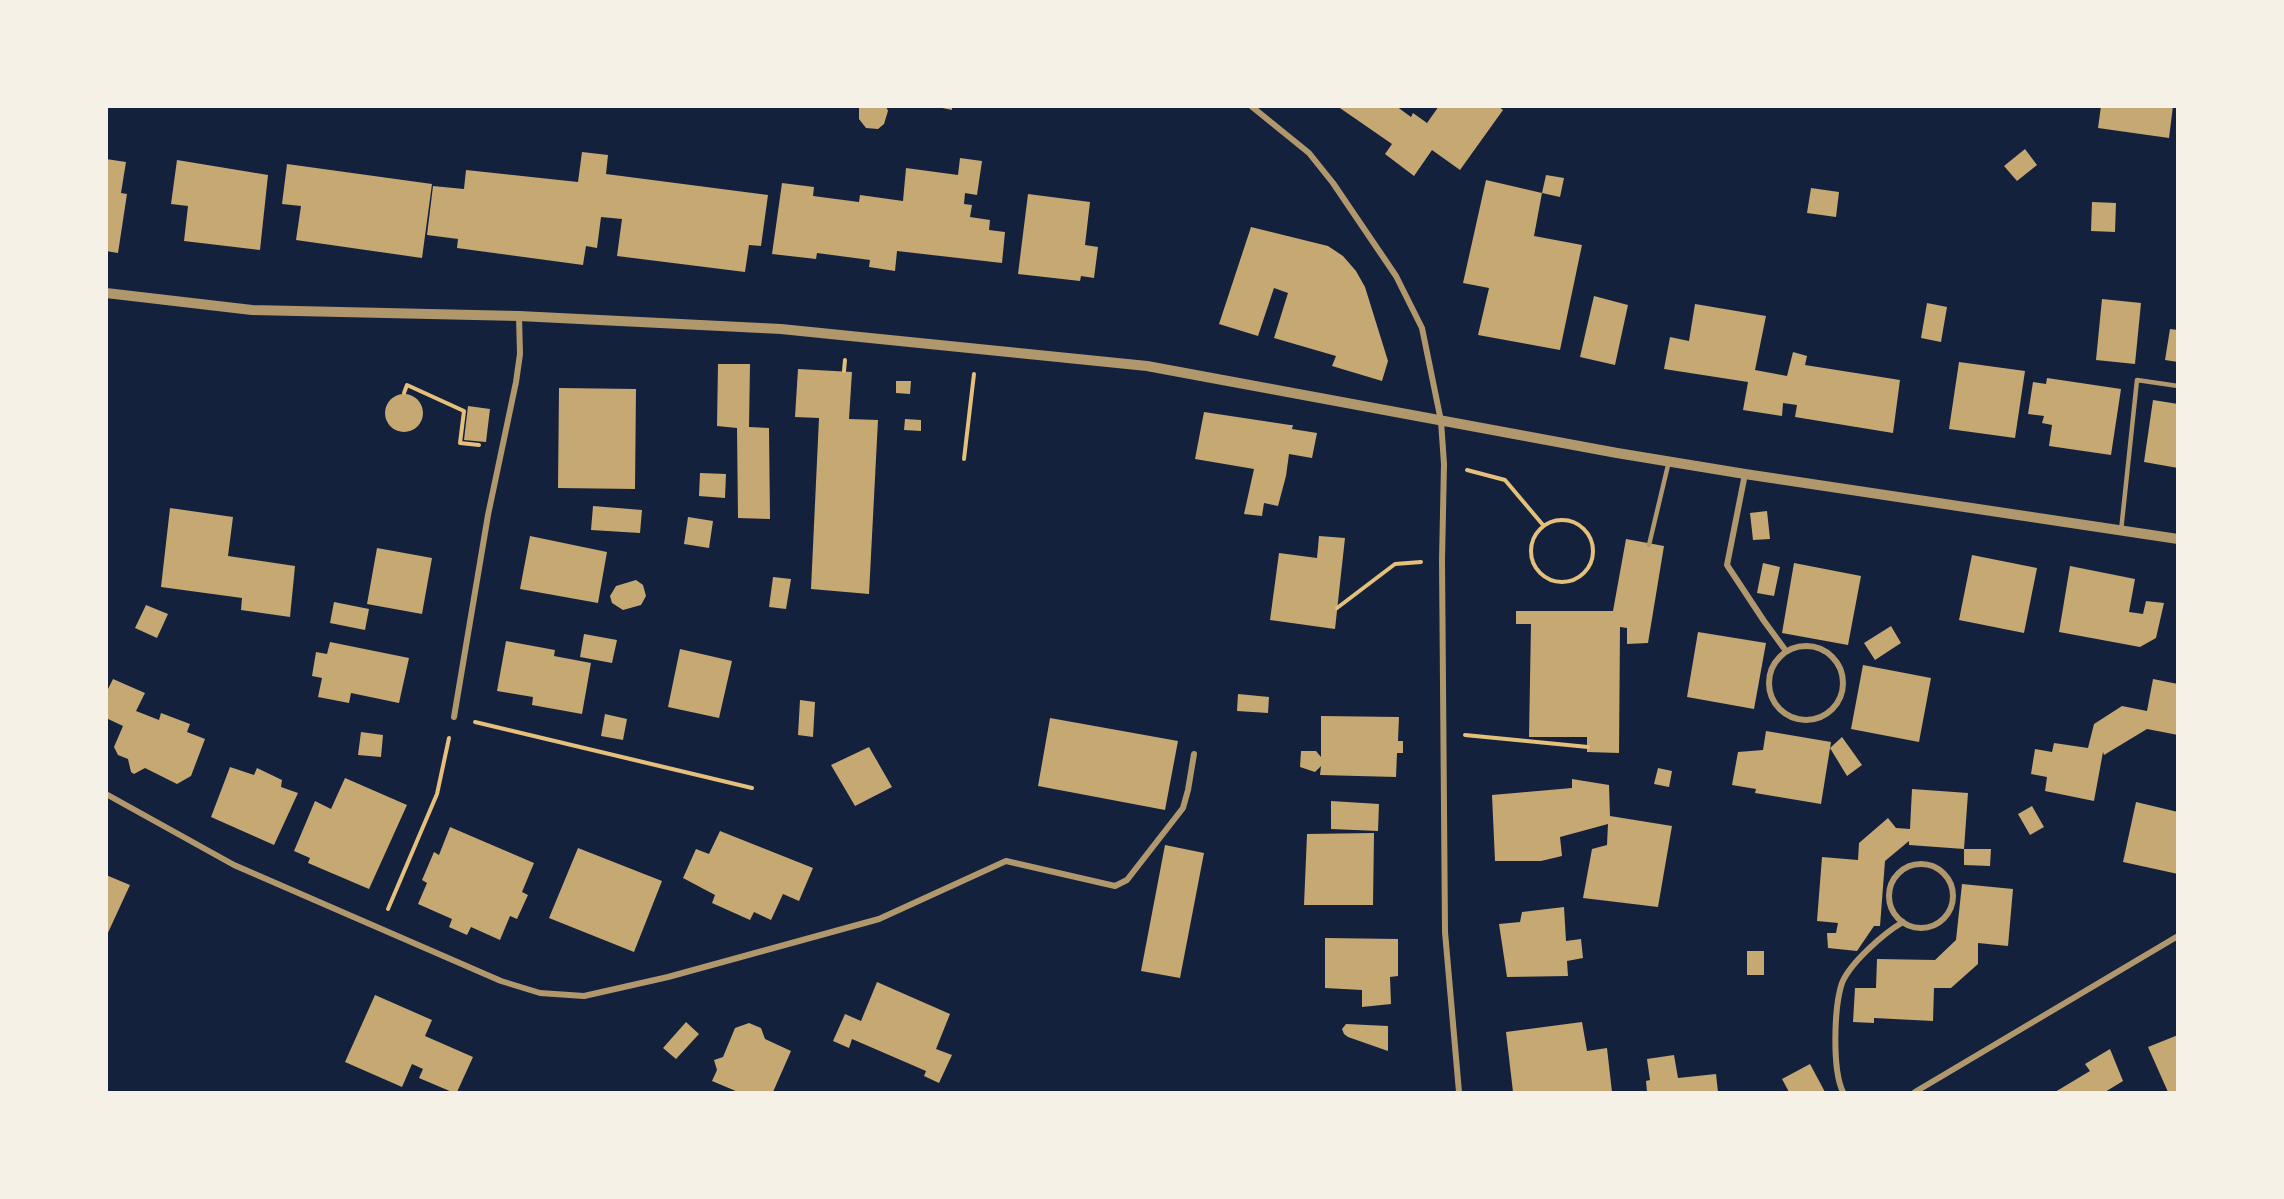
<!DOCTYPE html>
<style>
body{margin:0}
#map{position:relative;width:2284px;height:1199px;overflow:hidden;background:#14213d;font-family:"Noto Serif",serif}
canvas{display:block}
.frame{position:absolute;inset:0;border:108px solid #f6f1e7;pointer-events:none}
</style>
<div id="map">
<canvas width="2284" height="1199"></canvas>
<div class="frame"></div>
</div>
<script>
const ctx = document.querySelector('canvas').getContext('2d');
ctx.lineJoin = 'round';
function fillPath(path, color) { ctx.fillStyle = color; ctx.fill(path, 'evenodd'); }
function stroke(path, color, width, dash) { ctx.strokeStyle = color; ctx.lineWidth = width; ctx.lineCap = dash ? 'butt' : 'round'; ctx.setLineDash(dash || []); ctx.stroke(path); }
fillPath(new Path2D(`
 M859,106H886L888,111L884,124L878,129L866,128L859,119Z
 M933,106H952V110Z
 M1337,106H1396L1411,117L1413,113L1427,123L1439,106H1498L1503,110L1460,170L1432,150L1414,176L1385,154L1392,144Z
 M2101,106H2173L2169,138L2098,128Z
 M2025,149L2037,165L2017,181L2004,166Z
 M582,152L608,155L606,174L768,195L761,246L749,245L745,272L617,256L622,219L601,217L597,248L586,246L583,265L457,248L458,239L427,235L433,186L464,189L466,170L578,182Z
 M960,158L982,161L977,195L965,193L964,204L972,205L970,217L990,220L989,230L1005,232L1002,263L897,251L895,271L869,267L870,260L817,253L816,259L772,254L782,183L814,187L813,196L859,202L860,195L903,201L906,168L958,175Z
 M106,159L126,162L121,193L127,194L118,253L106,251Z
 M177,160L268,175L260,250L184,241L188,206L171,204Z
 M287,164L432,184L422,258L296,240L301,206L282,204Z
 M1546,175L1564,178L1560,197L1542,193Z
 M1486,180L1542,193L1534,236L1582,245L1560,350L1478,335L1489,288L1463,283Z
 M1811,188L1839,192L1836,217L1807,213Z
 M1028,194L1090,202L1085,245L1098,247L1094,278L1081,276L1080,281L1018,274Z
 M2092,202L2116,203L2115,232L2091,231Z
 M1251,227L1328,246L1343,256L1356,271L1365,287L1388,361L1382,381L1332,366L1336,356L1274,338L1288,293L1274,288L1258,336L1219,324Z
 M1594,296L1628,305L1615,365L1580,357Z
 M2102,299L2141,303L2135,364L2096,360Z
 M1927,303L1947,307L1941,342L1921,338Z
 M1695,304L1766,316L1755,370L1787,376L1793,352L1807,356L1805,365L1900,380L1893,433L1795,417L1797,405L1783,403L1782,416L1743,410L1748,382L1664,369L1670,337L1689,341Z
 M2170,329L2178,330V362L2165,360Z
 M1959,362L2025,371L2015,438L1949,429Z
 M718,364H750L749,427L769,428L770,519L738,518L737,428L717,426Z
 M798,369L852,372L849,419L878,420L869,594L811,589L819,418L795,417Z
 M2047,378L2121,389L2111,455L2049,446L2052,425L2042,423L2044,416L2028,414L2033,382L2046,384Z
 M896,381H911L910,394L896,393Z
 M559,388L636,389L635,489L558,488Z
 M385 413a19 19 0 1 1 38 0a19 19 0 1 1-38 0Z
 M2153,400L2178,404V468L2144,462Z
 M468,406L490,409L486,442L464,440Z
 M1204,412L1290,425H1293L1292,429L1317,433L1312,458L1289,454L1286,476L1278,506L1264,503L1262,516L1244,514L1254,469L1195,459Z
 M905,419L921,420V431L904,430Z
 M700,473L726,474L725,498L699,496Z
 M593,506L642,510L640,533L591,530Z
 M170,508L233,517L228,556L295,566L290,617L241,610L242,598L161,587Z
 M1767,511L1770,539L1753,540L1750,513Z
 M688,517L713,521L709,548L684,544Z
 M530,536L607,552L598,603L520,589Z
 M1319,536L1345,538L1335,629L1270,620L1279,553L1317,558Z
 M1626,539L1664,546L1648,643L1627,644V628L1620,627L1619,753L1587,752V737H1529L1531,624H1516V611H1613Z
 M377,548L432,558L422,614L367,604Z
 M1972,555L2037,568L2024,633L1959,620Z
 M1763,563L1780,567L1774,596L1757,593Z
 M1794,563L1861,576L1848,645L1782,633Z
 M2070,566L2135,579L2129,612L2143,614L2146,601L2164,603L2156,638L2140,647L2059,632Z
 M773,577L791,579L786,609L769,607Z
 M636,580L643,585L646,596L641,605L623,610L612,603L610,596L616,586Z
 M334,602L369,609L365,630L330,623Z
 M146,605L168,614L157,638L135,628Z
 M1891,626L1901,643L1875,660L1864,643Z
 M1698,632L1766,643L1754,709L1687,697Z
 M584,634L617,640L612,663L580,657Z
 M506,641L555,650L554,656L591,663L582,714L532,705L533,697L497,691Z
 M330,642L409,658L399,703L351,693L349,703L318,697L322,678L312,676L316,652L327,654Z
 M680,649L732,661L719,718L668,707Z
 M1863,665L1931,678L1919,742L1851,729Z
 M113,679L145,693L136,711L159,720L161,713L190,724L187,732L205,739L191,776L177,784L145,768L134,774L131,772L128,759L118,755L114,747L123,726L106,718V693Z
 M2153,679L2178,684V735L2147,729L2104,755L2103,752L2094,801L2045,791L2047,777L2031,774L2035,749L2052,752L2054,743L2088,748L2094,724L2122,706L2147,711Z
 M1238,694L1269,697L1268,713L1237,711Z
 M800,700L815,702L813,737L798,735Z
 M605,714L627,719L623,740L601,736Z
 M1321,716L1399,717L1398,741H1403V753H1397L1396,777L1320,775L1321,766L1315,772L1300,767L1301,751H1316L1321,757Z
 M1050,718L1178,741L1165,810L1038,786Z
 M1766,731L1831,742L1821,804L1755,793L1756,789L1732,785L1738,752L1763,750Z
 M361,732L383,735L381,757L358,755Z
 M1842,737L1862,765L1847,776L1830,748Z
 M869,747L892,787L855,806L831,765Z
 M230,767L254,775L257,768L282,780L281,787L298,793L274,845L211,817Z
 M1658,768L1672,771L1669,787L1654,784Z
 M345,778L407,805L369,889L308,863L310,858L294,851L315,801L331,809Z
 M1572,779L1609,785L1610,816L1672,826L1658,907L1583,898L1592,849L1607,845L1608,824L1560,837L1562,856L1541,861H1495L1492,795L1572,788Z
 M1912,789L1968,793L1964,849L1909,845V841L1885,861L1880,926H1874L1857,951L1828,948L1827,933H1836L1838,923L1817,921L1822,857L1858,860L1859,843L1888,818L1896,828L1910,829Z
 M1331,801L1379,804L1378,831L1331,829Z
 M2136,802L2178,812V874L2123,862Z
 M2032,806L2044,827L2030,835L2018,814Z
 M450,827L534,863L522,892L528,895L517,919L510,916L500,940L471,927L467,935L449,927L452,919L418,904L427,883L422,880L434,852L439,855Z
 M720,831L813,868L799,901L783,894L771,920L754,912L750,920L712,903L715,895L683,878L696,849L709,854Z
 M1374,833L1373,905H1304L1307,834Z
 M1165,845L1204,853L1180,978L1141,971Z
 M578,848L662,881L634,952L549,918Z
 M1964,849H1991L1990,866L1964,865Z
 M106,875L130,885L106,937Z
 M1962,884L2013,889L2008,946L1978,943V964L1951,988H1934L1933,1021L1874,1018V1023L1853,1022L1855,988H1876L1877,959L1935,960L1956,940Z
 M1564,907L1566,941L1581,939L1583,958L1567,961L1568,976L1507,977L1499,924L1520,922L1522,912Z
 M1325,938L1398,939V976L1390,977L1391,1004L1362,1007V990L1325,988Z
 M1747,951H1764V975H1747Z
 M877,982L950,1014L936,1049L952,1055L939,1083L924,1076L926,1071L852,1039L849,1048L833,1041L845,1014L861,1021Z
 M375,995L432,1020L425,1036L473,1057L457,1092H452L419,1078L423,1069L412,1064L402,1087L345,1062Z
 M686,1022L699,1034L676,1059L663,1048Z
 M1582,1022L1587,1051L1607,1048L1612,1092H1513L1506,1032Z
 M749,1023L761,1028L765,1039L791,1051L773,1092H738L712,1081L717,1070L714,1060L723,1057L735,1028Z
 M1346,1024L1388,1026V1051L1348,1037L1344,1034L1342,1029Z
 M2178,1035V1092H2168L2148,1047Z
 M2110,1049L2123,1081L2105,1092H2055L2090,1071L2085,1064Z
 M1674,1055L1678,1078L1716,1074L1718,1092H1647L1646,1081L1650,1080L1647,1059Z
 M1810,1064L1825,1092H1789L1782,1079Z`), '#c6a872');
stroke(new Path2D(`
 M844,371L845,360
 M404,393L407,385L464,411L460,443L479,445
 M964,459L974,374
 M1467,470L1505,480L1543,525
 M1531 551a31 31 0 1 1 62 0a31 31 0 1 1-62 0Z
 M1337,608L1395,564L1421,562
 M475,722L752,788
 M1465,735L1588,747
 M388,909L437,794L449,738`), '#e5c07b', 4);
stroke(new Path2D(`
 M2121,531L2137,380L2178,386
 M1649,545L1669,461`), '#b1986c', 4.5);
stroke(new Path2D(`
 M1251,106L1309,153L1333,183L1396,276L1422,328L1441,421L1444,464L1442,560L1445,932L1459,1092
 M1745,474L1727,565L1764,621L1786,651
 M1769 683a37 37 0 1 1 74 0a37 37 0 1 1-74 0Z
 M454,717L488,515L516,382L520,354L519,316
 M106,794L234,865L501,981L540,993L584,996L668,977L879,919L1006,861L1115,886L1127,880L1183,808L1188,790L1194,754
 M1889 896a32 32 0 1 1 64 0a32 32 0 1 1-64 0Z
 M1843,1092C1832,1070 1834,1007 1842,983C1850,963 1884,933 1903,922
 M1915,1092L2178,936`), '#b1986c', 6);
stroke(new Path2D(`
 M106,293L252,310L519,316L781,329L1147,366L1617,453L1745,474L2178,539`), '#b1986c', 10);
</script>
